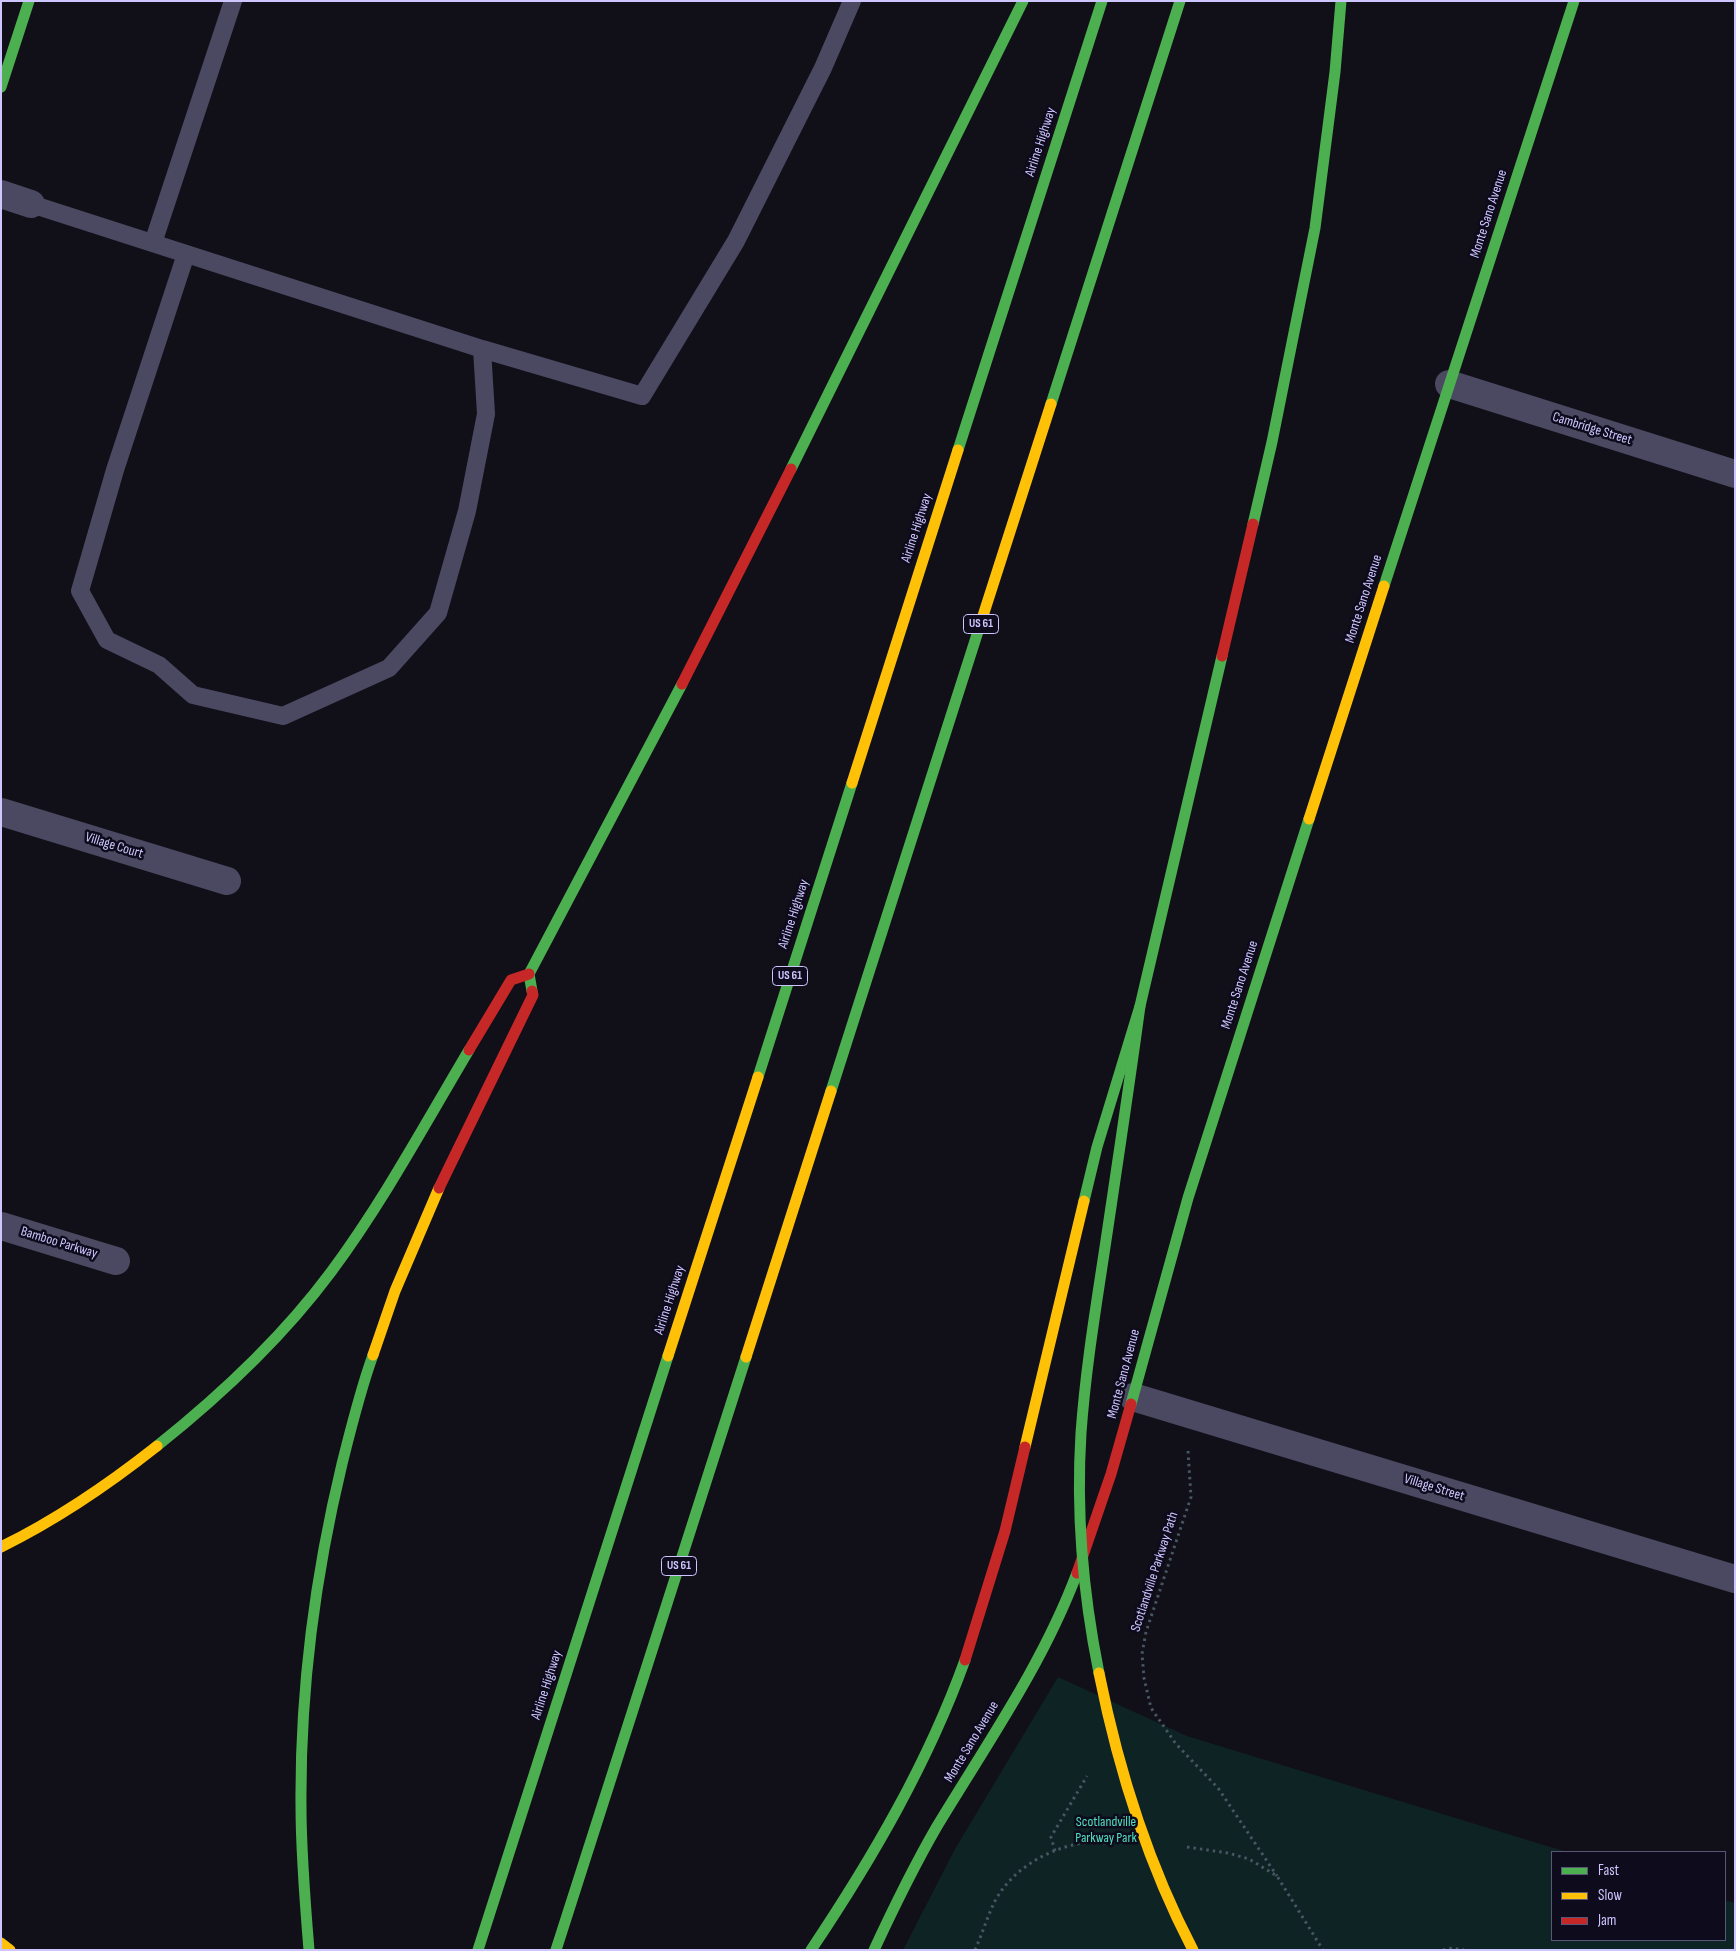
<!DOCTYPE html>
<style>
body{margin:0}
#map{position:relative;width:1736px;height:1951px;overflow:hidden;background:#110f18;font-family:"Sofia Sans Condensed",sans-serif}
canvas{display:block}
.frame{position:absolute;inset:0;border:2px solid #cdc6ff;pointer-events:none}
.legend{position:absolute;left:1551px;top:1851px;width:175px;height:90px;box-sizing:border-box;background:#0e0b1c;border:1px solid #5a5677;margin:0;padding:6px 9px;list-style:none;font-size:15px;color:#cdc6ff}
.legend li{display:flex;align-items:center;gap:10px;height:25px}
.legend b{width:25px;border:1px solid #5a5677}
</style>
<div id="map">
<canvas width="1736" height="1951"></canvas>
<div class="frame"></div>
<ul class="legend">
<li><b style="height:6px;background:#4caf50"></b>Fast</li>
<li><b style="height:6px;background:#ffc107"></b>Slow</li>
<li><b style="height:6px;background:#c62828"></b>Jam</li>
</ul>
</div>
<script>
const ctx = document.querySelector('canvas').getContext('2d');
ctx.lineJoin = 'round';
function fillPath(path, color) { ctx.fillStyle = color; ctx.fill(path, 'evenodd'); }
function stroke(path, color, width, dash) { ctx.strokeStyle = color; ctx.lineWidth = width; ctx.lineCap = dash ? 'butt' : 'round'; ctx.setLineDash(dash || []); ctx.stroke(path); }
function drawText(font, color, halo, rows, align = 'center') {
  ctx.font = font + ' "Sofia Sans Condensed",sans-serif'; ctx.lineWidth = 5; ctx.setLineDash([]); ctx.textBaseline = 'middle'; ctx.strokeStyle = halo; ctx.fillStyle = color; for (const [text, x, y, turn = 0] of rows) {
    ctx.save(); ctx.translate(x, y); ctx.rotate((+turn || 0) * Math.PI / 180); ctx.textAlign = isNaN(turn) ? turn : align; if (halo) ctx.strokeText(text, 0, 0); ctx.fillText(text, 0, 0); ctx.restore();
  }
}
fillPath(new Path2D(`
 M1058,1677L1187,1736L1567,1852H1552V1940H1725V1900L1735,1903V1950H903L955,1849Z`), '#0e2324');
stroke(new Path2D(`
 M1188,1451L1191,1497L1146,1632L1142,1654L1144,1678L1151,1708L1176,1744L1218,1788L1277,1876
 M1187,1847L1228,1853L1249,1859L1277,1876L1323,1950
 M1055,1851L1051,1837L1087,1776
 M975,1950C982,1934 987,1918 994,1903C1010,1871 1044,1851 1077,1844C1087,1842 1098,1843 1108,1843
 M1443,1950L1452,1948L1464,1950`), '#475663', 3, [2.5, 4]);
stroke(new Path2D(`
 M31,204L482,349L642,396L736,241L823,68L852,1
 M153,243L233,1
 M186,254L115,470L80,591L107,640L159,665L193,695L283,716L389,668L438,613L467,511L486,414L482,349`), '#4b4961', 18);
stroke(new Path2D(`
 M1,194L31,204
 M1449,384L1735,474
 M1,812L227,881
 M1,1226L116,1261
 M1133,1397L1735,1579`), '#4b4961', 28);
stroke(new Path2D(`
 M1,87L29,1
 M1051,404L1180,1
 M958,450L1102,1
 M791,469L1023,1
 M1253,524L1272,442L1315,228L1335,72L1341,1
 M1384,586L1574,1
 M532,991L529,974L682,684
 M758,1077L852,783
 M831,1091L981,622
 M1084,1201L1097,1147L1140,1006L1222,656
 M1131,1404L1188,1198L1309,819
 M157,1446C221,1395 282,1338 331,1272C383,1202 425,1124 469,1050
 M309,1950C305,1902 301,1854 301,1806C300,1691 315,1576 342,1464C351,1428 360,1391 373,1355
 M478,1950L668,1356
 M556,1950L746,1357
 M811,1950C872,1859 928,1763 965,1660
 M874,1950C893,1909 913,1868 936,1828C986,1745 1043,1664 1077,1573`), '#4caf50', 11);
stroke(new Path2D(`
 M981,622L1051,404
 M852,783L958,450
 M1309,819L1384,586
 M373,1355L395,1291L439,1188
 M668,1356L758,1077
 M746,1357L831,1091
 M1025,1447L1084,1201
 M1,1547C56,1520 109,1484 157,1446
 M1,1943L10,1950`), '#ffc107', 11);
stroke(new Path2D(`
 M1222,656L1253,524
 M682,684L791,469
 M469,1050L511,980L529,974
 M439,1188L533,995L532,991
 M1077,1573L1111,1474L1131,1404
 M965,1660L1005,1531L1025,1447`), '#c62828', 11);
stroke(new Path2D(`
 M1099,1673C1083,1594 1076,1513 1081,1433C1086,1363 1098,1295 1108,1227C1119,1153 1130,1080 1140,1006`), '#4caf50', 11);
stroke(new Path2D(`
 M1099,1673C1118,1768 1148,1864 1193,1950`), '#ffc107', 11);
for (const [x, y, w] of [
 [981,624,35],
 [790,976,35],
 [679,1566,35]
]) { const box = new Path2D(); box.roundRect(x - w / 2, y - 9.5, w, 19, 4); ctx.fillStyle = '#0e0b1c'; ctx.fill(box); stroke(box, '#cdc6ff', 1); }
drawText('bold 12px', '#cdc6ff', null, [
 ["US 61",981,624],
 ["US 61",790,976],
 ["US 61",679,1566]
]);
drawText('14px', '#cdc6ff', '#0e0b1c', [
 ["Airline Highway",1041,142,-72],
 ["Monte Sano Avenue",1489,214,-72],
 ["Cambridge Street",1592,429,17],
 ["Airline Highway",917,528,-72],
 ["Monte Sano Avenue",1364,599,-72],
 ["Village Court",114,846,17],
 ["Airline Highway",794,914,-72],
 ["Monte Sano Avenue",1240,985,-72],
 ["Bamboo Parkway",59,1243,17],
 ["Airline Highway",670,1300,-72],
 ["Monte Sano Avenue",1124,1374,-75],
 ["Village Street",1434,1488,17],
 ["Scotlandville Parkway Path",1155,1572,-72],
 ["Airline Highway",547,1685,-72],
 ["Monte Sano Avenue",972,1742,-59]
]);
drawText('14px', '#50e0bf', '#0e0b1c', [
 ["Scotlandville",1106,1822],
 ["Parkway Park",1106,1838]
]);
</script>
